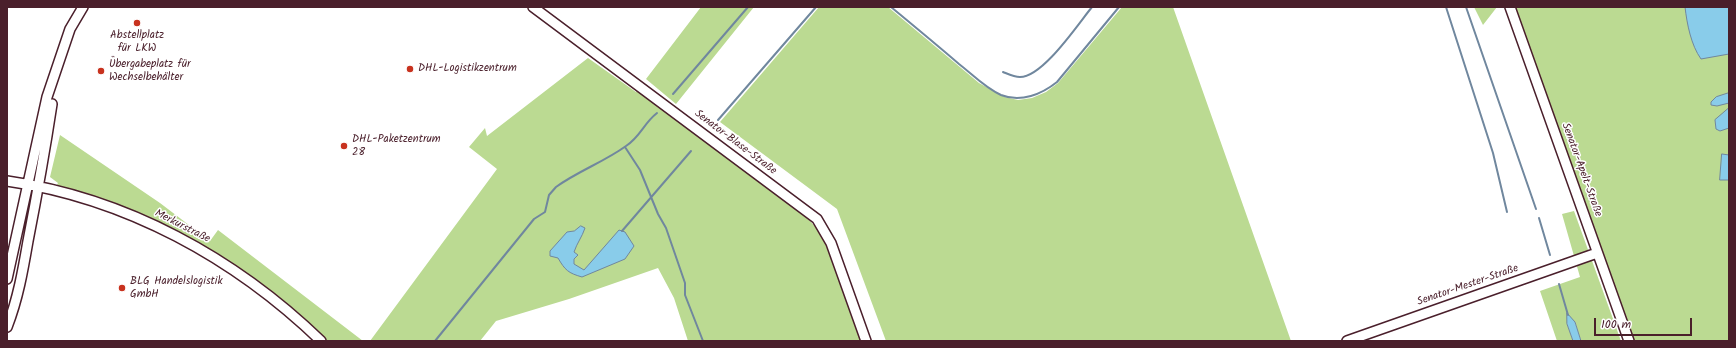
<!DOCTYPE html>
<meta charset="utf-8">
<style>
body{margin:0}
#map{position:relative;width:1736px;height:348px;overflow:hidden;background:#fff;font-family:Kalam,sans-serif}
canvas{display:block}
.frame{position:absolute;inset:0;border:8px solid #4a1f2b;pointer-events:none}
.scale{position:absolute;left:1594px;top:318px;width:98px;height:18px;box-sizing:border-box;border:2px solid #4a1f2b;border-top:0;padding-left:5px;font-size:12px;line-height:14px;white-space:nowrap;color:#4a1f2b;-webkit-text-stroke:3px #fff;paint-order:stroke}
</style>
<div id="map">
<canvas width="1736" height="348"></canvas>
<div class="frame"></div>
<div class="scale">100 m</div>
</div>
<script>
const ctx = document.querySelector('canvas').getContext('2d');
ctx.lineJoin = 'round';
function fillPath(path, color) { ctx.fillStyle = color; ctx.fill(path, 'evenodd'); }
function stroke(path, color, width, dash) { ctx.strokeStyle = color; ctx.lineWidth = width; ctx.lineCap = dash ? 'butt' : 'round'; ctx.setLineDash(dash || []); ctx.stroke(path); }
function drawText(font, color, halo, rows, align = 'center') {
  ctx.font = font + ' Kalam,sans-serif'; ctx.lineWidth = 3; ctx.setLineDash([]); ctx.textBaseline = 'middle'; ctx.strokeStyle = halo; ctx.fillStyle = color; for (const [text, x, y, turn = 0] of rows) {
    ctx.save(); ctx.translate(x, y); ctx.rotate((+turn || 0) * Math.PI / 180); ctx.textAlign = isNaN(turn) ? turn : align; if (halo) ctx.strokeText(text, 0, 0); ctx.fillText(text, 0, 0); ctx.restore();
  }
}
fillPath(new Path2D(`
 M701,7H754L676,104L646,79Z
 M819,7H888L979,83L1005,97L1018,100L1032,98L1046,92L1058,83L1122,7H1173L1291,341H886L837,209L720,122Z
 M1474,7H1497L1483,25Z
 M1514,7H1729V341H1634Z
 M588,58L636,92L638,90L793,205L810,221L822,234L861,341H688L674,298L658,268L569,299L496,321L480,341H370L497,169L469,147L485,128L487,136Z
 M60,135L160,203L210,241L218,230L363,341H326L316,331L210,251L56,187L58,183L50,177Z
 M1574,211L1621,341H1581L1575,322L1567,324L1573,341H1557L1540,291L1580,277L1562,214Z`), '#bbda92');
const water = new Path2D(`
 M1685,7H1729V54L1701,59C1691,45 1687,24 1685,7Z
 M1729,93V103L1717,106L1711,105V102L1716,97Z
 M1729,108V128L1720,131L1716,129L1715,120Z
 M1722,154L1729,155V180H1720Z
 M581,226L585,228C582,237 577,243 574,252L578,255L574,259V264L584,270L619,230L625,232L634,246L625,259L582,277C568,273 565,270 558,258L550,256V251L567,232L574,231Z
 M1567,313L1575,322L1581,341H1573L1567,324Z`);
fillPath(water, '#89ccea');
stroke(water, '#70879e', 1);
stroke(new Path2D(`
 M891,7C914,26 937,45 959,64C972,74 985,88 1001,95C1021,103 1042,94 1057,82L1119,7
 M1446,7L1493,153L1507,212
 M1466,7L1536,209
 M1003,72C1008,74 1014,77 1020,77C1043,77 1078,24 1092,7
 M673,94L748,7
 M718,120L816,7
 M625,147L640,170L658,214L666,228L685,283V295L703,341
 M1539,218L1550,255
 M622,231L691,151
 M1559,284L1568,315
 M435,341L534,219L545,212L549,195L556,187C578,171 604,162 626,146C641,136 643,124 657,113`), '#70879e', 2);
const minor = new Path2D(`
 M533,7L817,219L831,243L866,341
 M1510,7L1629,341
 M7,181C126,198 235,258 321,341
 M7,279L47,97L70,29L83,7
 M7,327C18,299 23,270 28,241C37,195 45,150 52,104
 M1347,341L1597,253`);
stroke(minor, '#4a1f2b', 12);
stroke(minor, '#fff', 9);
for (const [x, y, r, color] of [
 [137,23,4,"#c8321e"],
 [410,69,4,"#c8321e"],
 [101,71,4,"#c8321e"],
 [344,146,4,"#c8321e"],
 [122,288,4,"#c8321e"]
]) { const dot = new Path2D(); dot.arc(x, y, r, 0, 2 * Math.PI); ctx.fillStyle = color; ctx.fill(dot); stroke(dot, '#fff', 1.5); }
drawText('11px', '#4a1f2b', '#fff', [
 ["Abstellplatz",137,36,"center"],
 ["für LKW",137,49,"center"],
 ["Übergabeplatz für",109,65],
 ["Wechselbehälter",109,78],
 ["DHL-Logistikzentrum",418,69],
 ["DHL-Paketzentrum",352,140],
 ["28",352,153],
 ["BLG Handelslogistik",130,282],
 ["GmbH",130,295]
], 'left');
drawText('11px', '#4a1f2b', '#fff', [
 ["Senator-Blase-Straße",735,143,37],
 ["Senator-Apelt-Straße",1581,170,70],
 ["Merkurstraße",182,227,27],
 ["Senator-Mester-Straße",1468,286,-19]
]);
</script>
